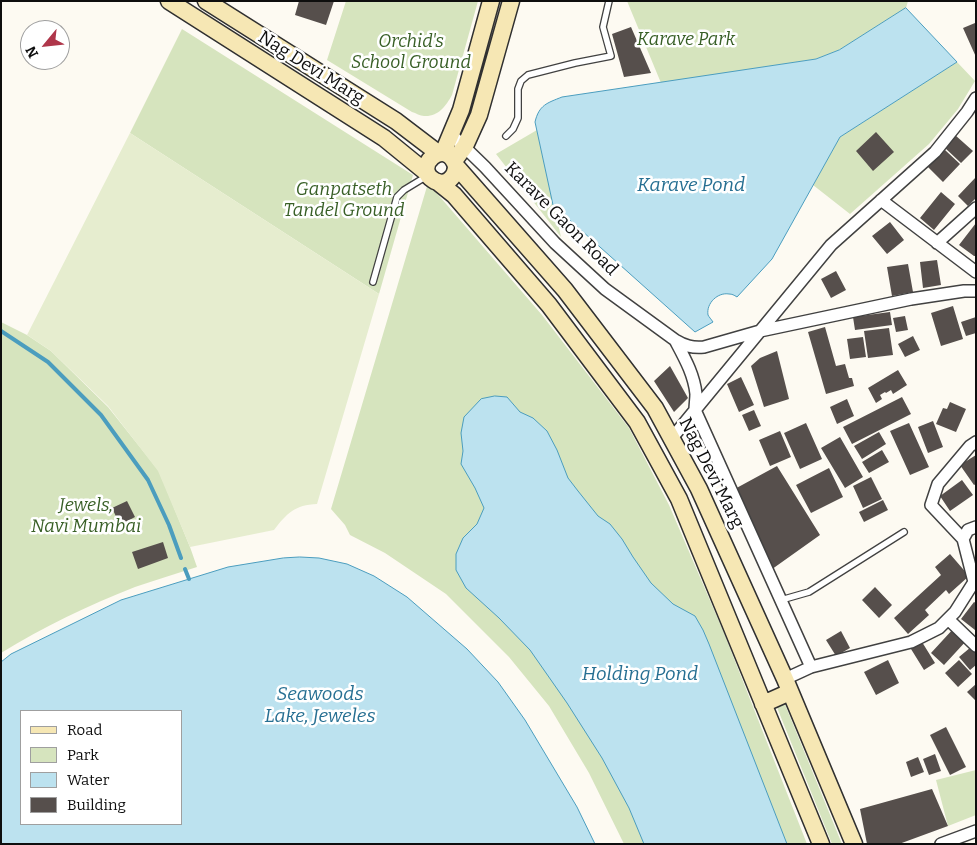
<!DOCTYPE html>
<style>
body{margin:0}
#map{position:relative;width:977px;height:845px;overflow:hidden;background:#fdfaf2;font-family:Bitter,serif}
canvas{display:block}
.frame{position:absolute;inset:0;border:2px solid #0e0e0e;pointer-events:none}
.legend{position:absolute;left:20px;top:710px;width:162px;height:115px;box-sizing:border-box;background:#fff;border:1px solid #9f9f9f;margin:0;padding:6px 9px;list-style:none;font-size:15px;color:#0e0e0e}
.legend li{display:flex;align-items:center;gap:10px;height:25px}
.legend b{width:25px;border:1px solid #9f9f9f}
.north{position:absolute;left:20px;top:20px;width:50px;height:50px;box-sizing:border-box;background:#fff;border:1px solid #9f9f9f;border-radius:50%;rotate:242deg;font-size:14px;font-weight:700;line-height:20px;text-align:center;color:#0e0e0e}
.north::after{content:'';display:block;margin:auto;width:18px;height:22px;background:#af364a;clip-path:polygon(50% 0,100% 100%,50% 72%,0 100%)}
</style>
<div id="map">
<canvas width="977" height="845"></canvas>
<div class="frame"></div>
<ul class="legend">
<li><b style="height:6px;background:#f6e7b4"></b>Road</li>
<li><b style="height:14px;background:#d6e4be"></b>Park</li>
<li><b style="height:14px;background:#bce2ef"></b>Water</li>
<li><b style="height:14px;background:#564f4c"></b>Building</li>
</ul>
<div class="north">N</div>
</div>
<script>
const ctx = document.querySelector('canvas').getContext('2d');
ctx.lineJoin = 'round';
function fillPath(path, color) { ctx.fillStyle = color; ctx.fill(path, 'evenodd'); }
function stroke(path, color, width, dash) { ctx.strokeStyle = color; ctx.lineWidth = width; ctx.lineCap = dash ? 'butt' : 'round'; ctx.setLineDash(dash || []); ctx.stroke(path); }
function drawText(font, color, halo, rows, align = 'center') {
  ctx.font = font + ' Bitter,serif'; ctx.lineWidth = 5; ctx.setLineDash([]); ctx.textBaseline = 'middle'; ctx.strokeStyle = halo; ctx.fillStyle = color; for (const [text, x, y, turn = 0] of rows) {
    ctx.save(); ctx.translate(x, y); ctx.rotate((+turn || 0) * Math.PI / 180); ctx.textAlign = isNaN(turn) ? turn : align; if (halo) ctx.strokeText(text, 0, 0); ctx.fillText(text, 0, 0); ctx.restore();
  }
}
fillPath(new Path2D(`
 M346,1H478L452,95C446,106 438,117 424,116C420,116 416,113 412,112L327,60Z
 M627,1H908L906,8L839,50L816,59L661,83Z
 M182,29L413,175L379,294L130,133Z
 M957,62L975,81L958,109L929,144L850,214L813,185L840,137Z
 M537,130L561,237L496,154Z
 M428,183L542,315L629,428L669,505L724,633L807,844H624L589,773L549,706L509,657L446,594L385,553L350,535L345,525L331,509Z
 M1,322L27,335L51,351L108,407L159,471L190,547L197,567C176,574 155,580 135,587C89,605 43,627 1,653Z
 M784,702L842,844H832L776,705Z
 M976,770V815L948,826L936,780Z`), '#d6e4be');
fillPath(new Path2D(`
 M130,133L379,294L317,504C295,505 287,513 274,530L190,547L158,471L108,406L51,351L27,335Z`), '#e6edcf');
const water = new Path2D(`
 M906,8L957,62L840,137L772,259L737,297C734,295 732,294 729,294C718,292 706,303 708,315C709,317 711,319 713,322L695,332L553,205L535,122C539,105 547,103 562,97L816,59L839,50Z
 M495,396L507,397L520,412L533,418L547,431L557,450L568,478L578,491L598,516L610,524L622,539L633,557L651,583L673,604L695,616L703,630L709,644L787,844H644L629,808L602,758L567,703L530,650L499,618L466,588L456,570V554L463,538L477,524L484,508L475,488L461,464L463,451L461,433L464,417L481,399Z
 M300,557L319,558L347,564L374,576L407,597L467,649L498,682L525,720L577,807L595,844H1V662L11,654L121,600L228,567L283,558ZM21,711H181V824H21Z`);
fillPath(water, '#bce2ef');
stroke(water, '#4b9dbe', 1);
stroke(new Path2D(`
 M1,331L48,362L101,415L148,480L169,525L181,558
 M185,569L189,579`), '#4b9dbe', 4);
fillPath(new Path2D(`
 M299,1H334L326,25L295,15Z
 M975,23L976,25V57L963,28Z
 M631,27L651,73L624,77L612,34Z
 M876,132L894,152L873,171L856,151Z
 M955,135L973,151L961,163L944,147Z
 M945,150L960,164L943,182L928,167Z
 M976,177V198L968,206L958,196Z
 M941,192L955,204L934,230L920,218Z
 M890,222L904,240L887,254L872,236Z
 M976,223V256H974L959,245Z
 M937,260L941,285L923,288L920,262Z
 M908,264L913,292L892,296L887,267Z
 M836,271L846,290L831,298L821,279Z
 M953,306L963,339L941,346L931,313Z
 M890,312L892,325L855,330L853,317Z
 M905,316L908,330L896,332L893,318Z
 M976,317V333L966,336L961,322Z
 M825,327L836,366L845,364L849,378H852L854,386L826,394L808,332Z
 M889,328L893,355L868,358L864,331Z
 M913,336L920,350L905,357L898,344Z
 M863,337L866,357L850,359L847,339Z
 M777,351L789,399L764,407L751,366L760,358Z
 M670,366L688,398L674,412L654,381Z
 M898,370L907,385L893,394L891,390L886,393L885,392L880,395L882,399L876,403L868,388Z
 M741,377L754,405L739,412L727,384Z
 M902,397L911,414L852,444L843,427Z
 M847,399L854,416L837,424L830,407Z
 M950,402L966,409L956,432L936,424L943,408L947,409Z
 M754,410L761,426L749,431L742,415Z
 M933,421L943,447L928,453L918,427Z
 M806,423L822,459L800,469L784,433Z
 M909,423L929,467L910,475L890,431Z
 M780,431L791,457L770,466L759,440Z
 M879,432L886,444L862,459L854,446Z
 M840,437L863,477L845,488L821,448Z
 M882,450L889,462L869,473L862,462Z
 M976,455V484L974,485L960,465Z
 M777,466L820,535L768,572L731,491Z
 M829,468L843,497L811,513L796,485Z
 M871,477L882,499L863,508L853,486Z
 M962,480L973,495L950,511L940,496Z
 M883,500L888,510L864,522L859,512Z
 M127,501L135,517L120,525L112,508Z
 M163,542L168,558L138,569L132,552Z
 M950,554L969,576L949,594L946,590L925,610L929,615L908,634L894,618L941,575L935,567Z
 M875,587L892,605L879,618L862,600Z
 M974,602L976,603L975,630L961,619Z
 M954,628L967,640L944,665L931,653Z
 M841,631L850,648L836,656L826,640Z
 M922,642L935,663L924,670L911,649Z
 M971,647L976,652V665L970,670L959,657Z
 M888,660L899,683L876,695L864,672Z
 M959,660L972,674L958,687L945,673Z
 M976,684V701L967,692Z
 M946,727L966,767L950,775L930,735Z
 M935,754L941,771L929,775L923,759Z
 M918,757L924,772L911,777L906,762Z
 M932,789L948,826L899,844H867L860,809Z`), '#564f4c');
const lane = new Path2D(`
 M506,136L513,129L518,118V89L521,81L528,75L575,63L611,56L603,27L609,1
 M373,282L397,197L404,190L427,176
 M781,600L809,592L904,532`);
const street = new Path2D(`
 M451,134L485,167L555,243L605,289L675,340C685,346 692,348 704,347L760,331L911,299L964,291H976
 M881,200L976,272
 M937,243L976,208
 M675,340C684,357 694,374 696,394C696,399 695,405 695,410L811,667
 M672,438L831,245L935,152L967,112L976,98
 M963,539L931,505L938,484L970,446L976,442
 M948,619L976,646
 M785,679L811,667L911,642L939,628L955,612L974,582L963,539L968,530L976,527
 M941,844L976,831`);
const secondary = new Path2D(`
 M169,1L384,138L427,173
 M206,1L396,121L438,153
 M443,153L461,110L491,1
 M454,161L465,146L479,115L511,1
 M456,166C456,176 447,187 435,181C410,168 446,135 456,166L565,290L655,408L699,489L785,679L854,844
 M439,183L454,195L549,305L637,422L679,499L821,844
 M763,704L790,692`);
stroke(lane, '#414141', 8);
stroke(street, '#414141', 14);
stroke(secondary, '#303030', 19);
stroke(lane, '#fff', 5.5);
stroke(street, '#fff', 11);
stroke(secondary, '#f6e7b4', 16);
drawText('italic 18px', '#385f26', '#fff', [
 ["Karave Park",686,40],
 ["Orchid's",411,42],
 ["School Ground",411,63],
 ["Ganpatseth",344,190],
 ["Tandel Ground",344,211],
 ["Jewels,",86,506],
 ["Navi Mumbai",86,527]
]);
drawText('18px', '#0e0e0e', '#fff', [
 ["Nag Devi Marg",311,68,32],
 ["Karave Gaon Road",561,219,45],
 ["Nag Devi Marg",711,473,63]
]);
drawText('italic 19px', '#266f92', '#fff', [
 ["Karave Pond",691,186],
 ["Holding Pond",640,675],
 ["Seawoods",320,695],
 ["Lake, Jeweles",320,717]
]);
</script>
